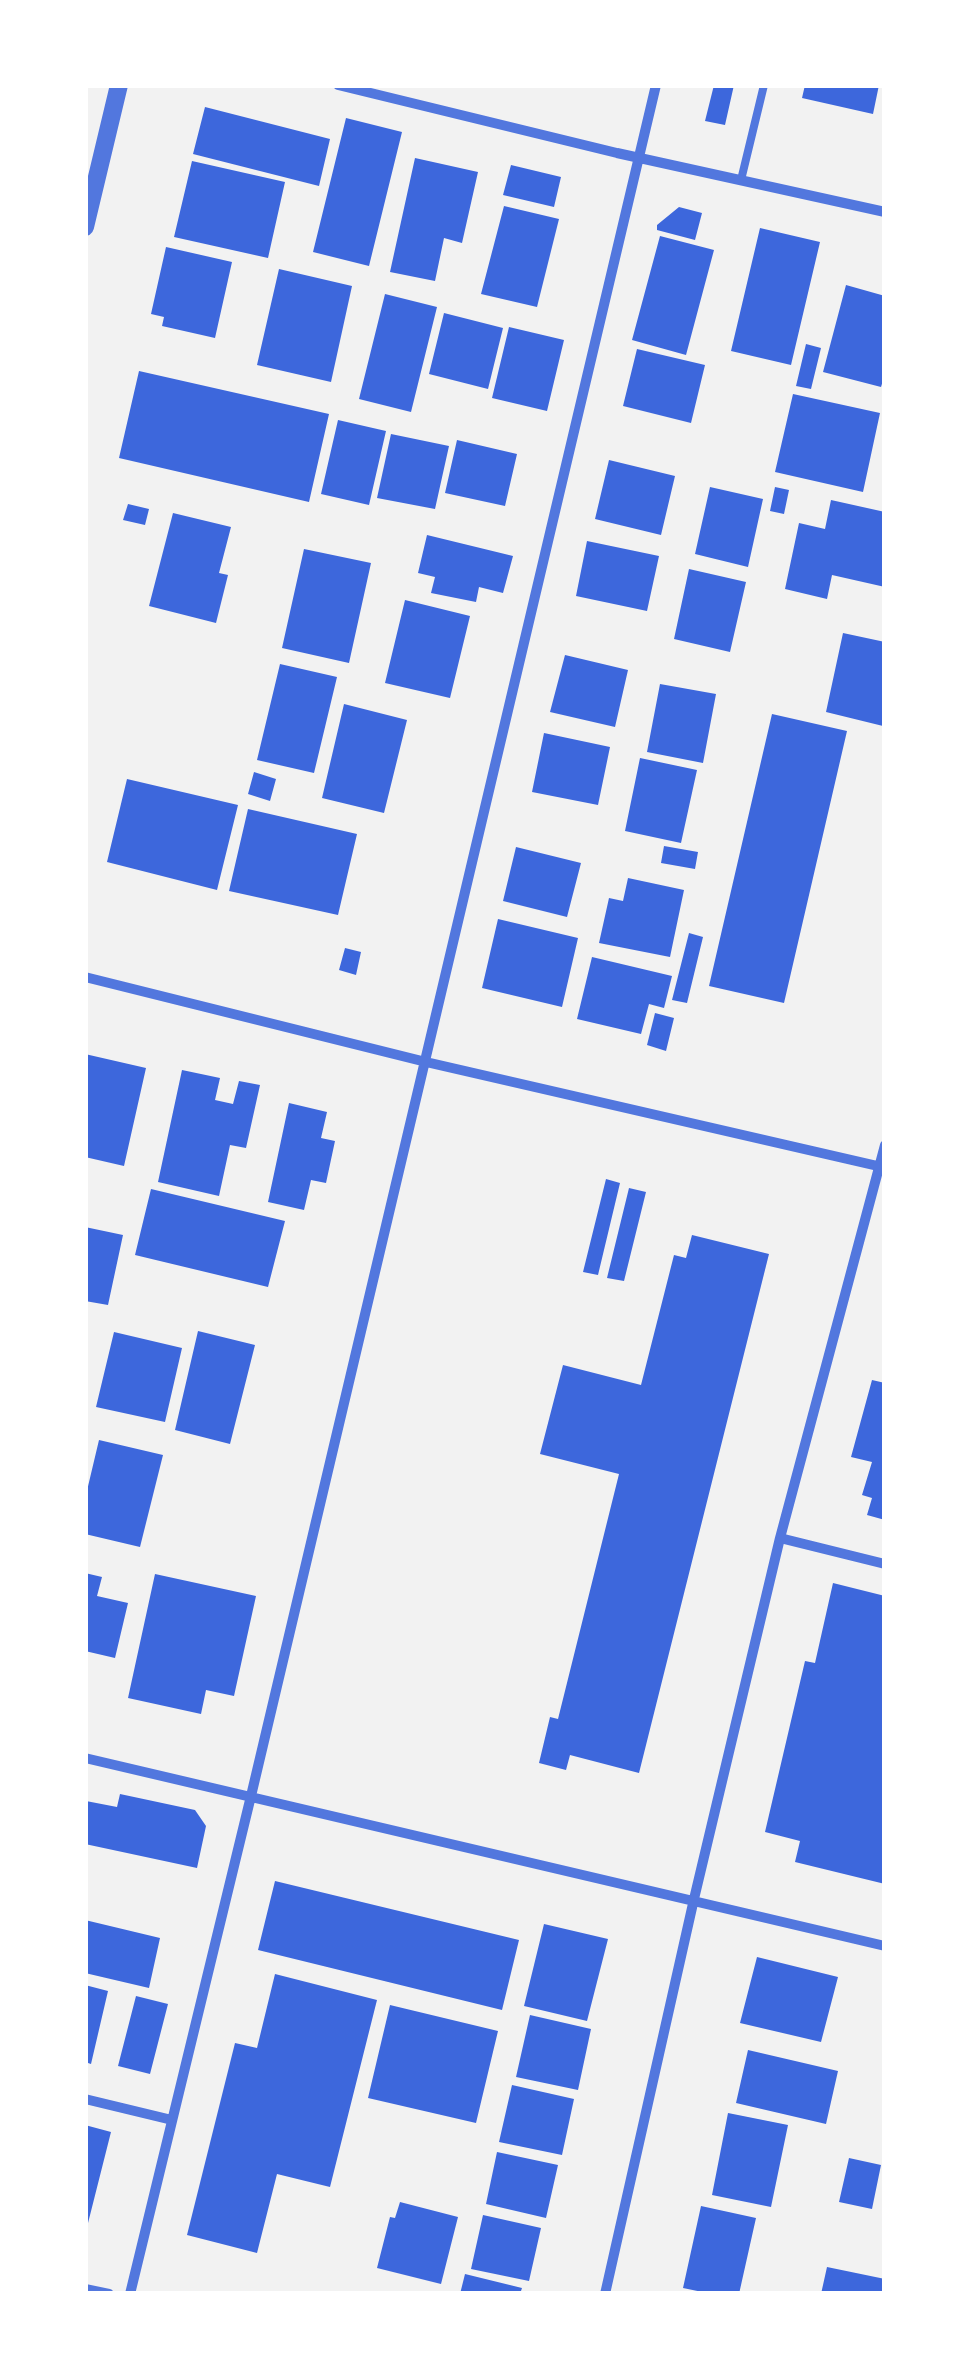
<!DOCTYPE html>
<style>
body{margin:0}
#map{position:relative;width:970px;height:2379px;overflow:hidden;background:#f2f2f2;font-family:"Nunito Sans",sans-serif}
canvas{display:block}
.frame{position:absolute;inset:0;border:88px solid #fff;pointer-events:none}
</style>
<div id="map">
<canvas width="970" height="2379"></canvas>
<div class="frame"></div>
</div>
<script>
const ctx = document.querySelector('canvas').getContext('2d');
ctx.lineJoin = 'round';
function fillPath(path, color) { ctx.fillStyle = color; ctx.fill(path, 'evenodd'); }
function stroke(path, color, width, dash) { ctx.strokeStyle = color; ctx.lineWidth = width; ctx.lineCap = dash ? 'butt' : 'round'; ctx.setLineDash(dash || []); ctx.stroke(path); }
fillPath(new Path2D(`
 M714,85H734L725,125L705,121Z
 M805,85H879L873,114L802,98Z
 M205,107L330,139L319,186L193,154Z
 M346,118L402,132L369,266L313,252Z
 M415,158L478,172L462,243L444,238L435,281L390,272Z
 M192,161L285,182L268,258L174,237Z
 M511,165L561,177L554,207L503,195Z
 M504,206L559,219L537,307L481,294Z
 M679,207L702,213L695,240L657,230V225Z
 M760,228L820,242L791,365L731,351Z
 M660,236L714,250L686,355L632,340Z
 M166,247L232,262L215,338L162,326L164,317L151,314Z
 M279,269L352,286L331,382L257,365Z
 M846,285L885,296V374L881,387L823,372Z
 M385,294L437,307L411,412L359,399Z
 M444,313L503,328L488,389L429,374Z
 M509,327L564,340L547,411L492,398Z
 M806,344L821,348L811,389L796,386Z
 M637,349L705,365L691,423L623,406Z
 M139,371L329,414L309,502L119,458Z
 M793,394L880,413L863,492L775,472Z
 M338,420L386,431L369,505L321,494Z
 M391,434L449,446L435,509L377,498Z
 M457,440L517,454L505,506L445,493Z
 M609,460L675,476L661,535L595,519Z
 M710,487L763,499L748,567L695,554Z
 M775,487L789,490L784,514L770,511Z
 M831,500L885,512V587L832,575L827,599L785,589L799,523L825,529Z
 M128,504L149,509L145,525L123,520Z
 M173,513L231,527L219,573L228,575L216,623L149,606Z
 M427,535L513,556L503,593L479,587L476,602L431,593L435,577L418,573Z
 M587,541L659,556L647,611L576,596Z
 M304,549L371,563L349,663L282,648Z
 M689,569L746,582L730,652L674,639Z
 M405,600L470,616L450,698L385,683Z
 M843,633L885,642L883,726L826,712Z
 M565,655L628,670L615,727L550,712Z
 M280,664L337,677L314,773L257,760Z
 M660,684L716,694L703,763L647,752Z
 M344,704L407,720L384,813L322,798Z
 M772,714L847,731L784,1003L709,986Z
 M544,733L610,747L598,805L532,792Z
 M640,758L697,770L681,843L625,831Z
 M254,772L276,779L270,801L248,794Z
 M127,779L238,805L217,890L107,862Z
 M248,809L357,834L338,915L229,891Z
 M664,846L698,852L695,869L661,863Z
 M516,847L581,863L567,917L503,901Z
 M628,878L684,890L670,957L599,943L609,898L623,901Z
 M498,919L578,938L562,1007L482,988Z
 M689,933L703,937L687,1003L672,1000Z
 M345,948L361,952L356,975L339,970Z
 M592,957L672,976L664,1008L649,1004L641,1034L577,1019Z
 M655,1013L674,1018L666,1051L647,1045Z
 M85,1054L146,1068L124,1166L85,1157Z
 M182,1070L220,1078L215,1100L233,1104L239,1081L260,1085L246,1148L230,1145L219,1196L158,1182Z
 M289,1103L327,1112L321,1138L335,1141L326,1183L311,1180L304,1210L268,1202Z
 M606,1179L620,1183L598,1275L583,1272Z
 M629,1188L646,1192L624,1281L607,1278Z
 M151,1189L285,1221L268,1287L135,1255Z
 M85,1227L123,1235L108,1305L85,1301Z
 M692,1235L769,1254L639,1773L570,1755L566,1770L539,1763L550,1717L558,1719L619,1474L540,1454L563,1365L641,1385L674,1255L686,1258Z
 M198,1331L255,1345L230,1444L175,1430Z
 M114,1332L182,1348L165,1422L96,1407Z
 M872,1380L885,1383V1520L867,1515L872,1498L862,1495L872,1462L851,1457Z
 M99,1440L163,1455L140,1547L85,1534V1499Z
 M85,1573L102,1577L97,1596L128,1603L115,1658L85,1651Z
 M155,1574L256,1596L234,1696L206,1690L201,1714L128,1698Z
 M833,1583L885,1596V1884L795,1862L800,1841L765,1832L805,1661L815,1663Z
 M120,1794L195,1810L206,1826L197,1868L85,1844L86,1801L117,1807Z
 M275,1881L519,1940L502,2010L258,1950Z
 M85,1920L160,1938L149,1988L85,1973Z
 M544,1924L608,1939L587,2021L524,2006Z
 M757,1957L838,1977L821,2042L740,2023Z
 M275,1974L377,2000L330,2187L277,2174L257,2253L187,2235L235,2043L257,2048Z
 M85,1985L108,1991L91,2064L85,2062Z
 M136,1996L168,2004L150,2074L118,2066Z
 M390,2005L498,2031L476,2123L368,2098Z
 M530,2015L591,2029L578,2090L516,2077Z
 M748,2050L838,2071L826,2124L736,2103Z
 M512,2085L574,2099L562,2155L499,2142Z
 M728,2113L788,2125L771,2207L712,2195Z
 M85,2125L111,2132L86,2231H85Z
 M497,2152L558,2165L546,2218L486,2204Z
 M849,2158L881,2165L872,2209L839,2202Z
 M400,2202L458,2217L441,2284L377,2268L390,2217L395,2218Z
 M701,2206L756,2218L739,2294H712L683,2288Z
 M483,2215L541,2228L529,2281L471,2269Z
 M827,2267L885,2279V2294H821Z
 M465,2274L522,2288L520,2294H460Z`), '#3d67dc');
stroke(new Path2D(`
 M741,180L764,85`), '#5277de', 8);
stroke(new Path2D(`
 M338,85L617,153L885,212
 M85,977L426,1062L882,1167
 M780,1538L885,1564
 M85,1758L885,1946
 M85,2099L172,2120
 M85,2289L109,2294
 M130,2294L251,1796L656,85
 M605,2294L694,1899L780,1538L885,1145`), '#5277de', 10);
stroke(new Path2D(`
 M85,227L119,85`), '#5277de', 18);
</script>
